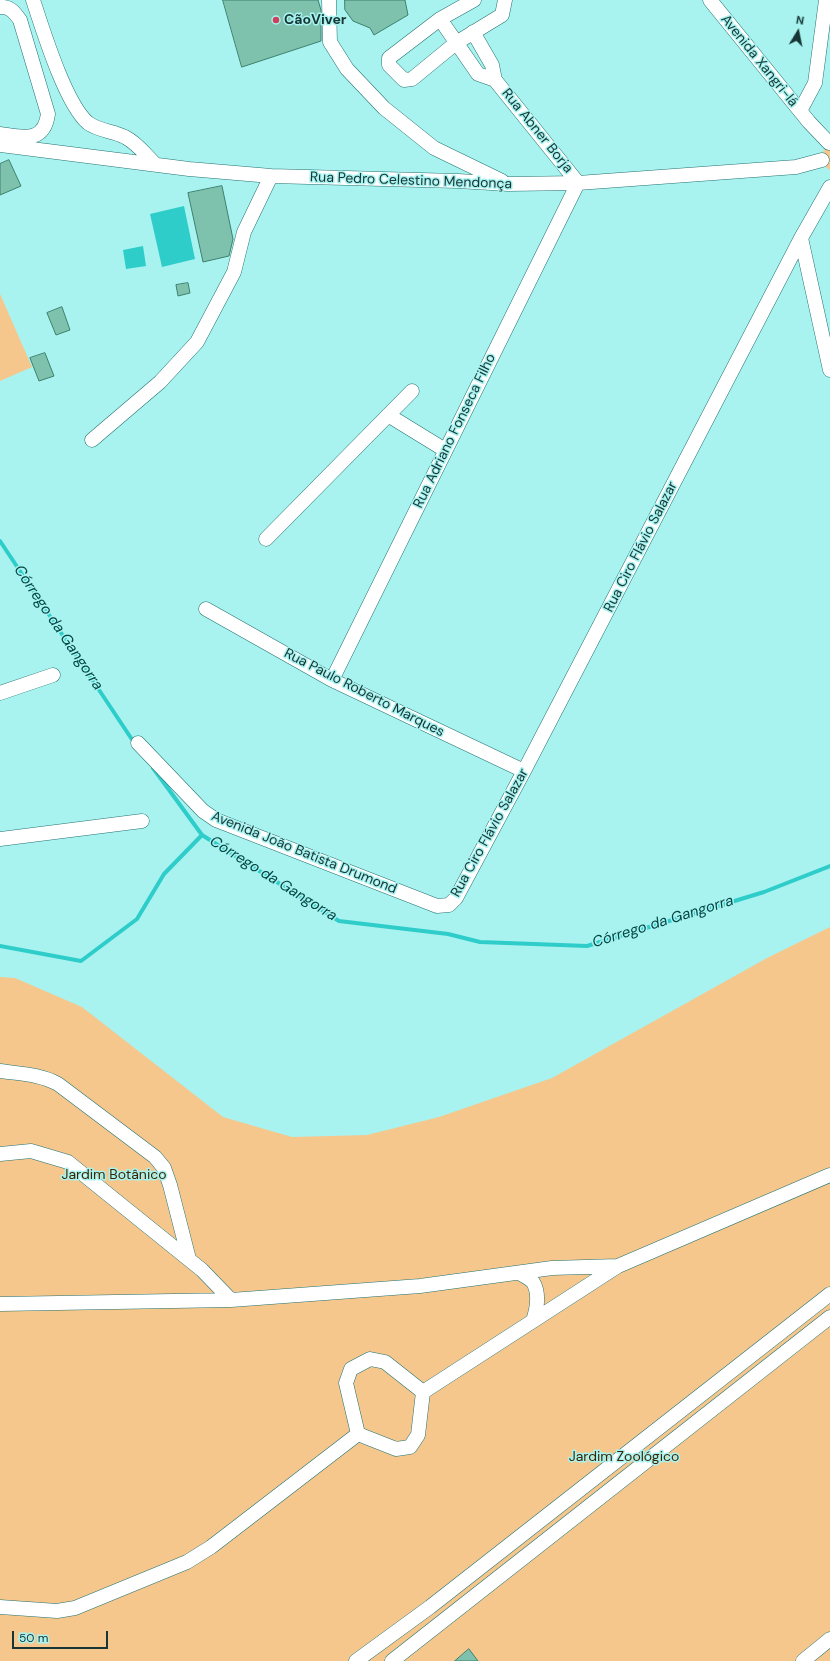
<!DOCTYPE html>
<meta charset="utf-8">
<style>
body{margin:0}
#map{position:relative;width:830px;height:1661px;overflow:hidden;background:#a8f3f0;font-family:"DM Sans",sans-serif}
canvas{display:block}
.north{position:absolute;left:778px;top:12px;width:40px;height:40px;-webkit-text-stroke:3px #a8f3f0;paint-order:stroke;rotate:10deg;font-size:11px;font-weight:700;line-height:16px;text-align:center;color:#163534}
.north::after{content:'';display:block;margin:auto;width:14px;height:18px;background:#163534;clip-path:polygon(50% 0,100% 100%,50% 72%,0 100%)}
.scale{position:absolute;left:12px;top:1631px;width:96px;height:18px;box-sizing:border-box;border:2px solid #163534;border-top:0;padding-left:5px;font-size:12px;line-height:14px;white-space:nowrap;color:#163534;-webkit-text-stroke:3px #a8f3f0;paint-order:stroke}
</style>
<div id="map">
<canvas width="830" height="1661"></canvas>
<div class="north">N</div>
<div class="scale">50 m</div>
</div>
<script>
const ctx = document.querySelector('canvas').getContext('2d');
ctx.lineJoin = 'round';
function fillPath(path, color) { ctx.fillStyle = color; ctx.fill(path, 'evenodd'); }
function stroke(path, color, width, dash) { ctx.strokeStyle = color; ctx.lineWidth = width; ctx.lineCap = dash ? 'butt' : 'round'; ctx.setLineDash(dash || []); ctx.stroke(path); }
function drawText(font, color, halo, rows, align = 'center') {
  ctx.font = font + ' "DM Sans",sans-serif'; ctx.lineWidth = 3; ctx.setLineDash([]); ctx.textBaseline = 'middle'; ctx.strokeStyle = halo; ctx.fillStyle = color; for (const [text, x, y, turn = 0] of rows) {
    ctx.save(); ctx.translate(x, y); ctx.rotate((+turn || 0) * Math.PI / 180); ctx.textAlign = isNaN(turn) ? turn : align; if (halo) ctx.strokeText(text, 0, 0); ctx.fillText(text, 0, 0); ctx.restore();
  }
}
fillPath(new Path2D(`
 M830,144V170C818,163 820,151 830,144Z
 M0,294L32,367L0,381Z
 M830,927V1661H0V977L15,978L82,1007L223,1117L292,1137L367,1135L439,1117L552,1078L767,958Z`), '#f5c78c');
fillPath(new Path2D(`
 M184,206L195,259L162,267L150,214Z
 M143,246L146,266L126,269L123,250Z`), '#2ecdca');
stroke(new Path2D(`
 M0,541L135,744
 M153,768L202,835L339,921L448,934L480,942L587,946L764,892L830,866
 M0,946L81,961L137,919L164,874L202,835`), '#2ecdca', 4);
const building = new Path2D(`
 M223,0H318L321,10V41L242,67Z
 M345,0H405L408,15L374,35L370,28L353,21L345,10Z
 M9,160L21,186L0,195V164Z
 M222,186L233,239L229,256L203,262L188,193Z
 M188,283L190,293L178,296L176,285Z
 M62,307L70,330L56,335L47,313Z
 M45,353L54,376L39,381L30,358Z
 M469,1649L478,1661H455Z`);
fillPath(building, '#7ec1ac');
stroke(building, '#3e806e', 1);
const minor = new Path2D(`
 M33,0C43,30 65,103 88,123C99,131 114,131 125,137C137,143 146,155 155,164
 M329,0L330,42L347,69L384,108L434,148L502,181
 M474,0L440,19L389,58V65L404,80L412,79L456,43L502,15L505,0
 M710,0L809,122L829,143
 M0,7C10,6 15,13 20,20L48,114C44,144 22,137 0,134
 M440,19L478,74L495,80
 M800,111L815,83L826,0
 M0,145L189,169L271,176L458,181L508,184L578,183L796,167L822,160
 M801,238L830,370
 M388,415L445,450
 M92,440L160,382L197,342L234,272L244,232L271,176
 M266,539L412,391
 M206,609L332,680L524,771
 M332,680L578,183L495,80L492,65L473,32
 M0,693L53,675
 M138,743L203,811L216,820L437,906L449,905L456,898L524,771L801,238L830,187
 M0,839L142,821
 M0,1071C21,1074 40,1074 58,1084L155,1157L164,1168L170,1185L189,1259
 M0,1154L31,1151L68,1162L202,1270L231,1300
 M519,1273C523,1275 530,1279 533,1282C540,1294 537,1309 533,1321
 M0,1304L231,1300L420,1286L552,1268L618,1266
 M370,1359L385,1362L423,1392L418,1435L410,1447L396,1449L358,1434L346,1383L351,1369Z
 M423,1392L618,1266L830,1175
 M0,1607L57,1611L75,1608L187,1562L211,1547L358,1434
 M356,1661L430,1607L830,1294
 M392,1661L830,1317
 M803,1661L830,1639`);
stroke(minor, '#247270', 15);
stroke(minor, '#fff', 14);
for (const [x, y, r, color] of [
 [276,20,4,"#cf3f5c"]
]) { const dot = new Path2D(); dot.arc(x, y, r, 0, 2 * Math.PI); ctx.fillStyle = color; ctx.fill(dot); stroke(dot, '#a8f3f0', 1.5); }
drawText('bold 14px', '#163534', '#a8f3f0', [
 ["CãoViver",284,20]
], 'left');
drawText('14px', '#163534', '#a8f3f0', [
 ["Avenida Xangri-lá",759,61,51],
 ["Rua Abner Borja",537,131,51],
 ["Rua Pedro Celestino Mendonça",411,181,2],
 ["Rua Adriano Fonseca Filho",455,431,-64],
 ["Rua Ciro Flávio Salazar",641,547,-63],
 ["Rua Paulo Roberto Marques",364,693,27],
 ["Rua Ciro Flávio Salazar",490,833,-61],
 ["Avenida João Batista Drumond",304,853,22]
]);
drawText('14px', '#3c2400', '#a8f3f0', [
 ["Jardim Botânico",114,1175],
 ["Jardim Zoológico",624,1457]
]);
drawText('italic 15px', '#004746', '#a8f3f0', [
 ["Córrego da Gangorra",58,628,56],
 ["Córrego da Gangorra",273,879,32],
 ["Córrego da Gangorra",663,922,-17]
]);
</script>
